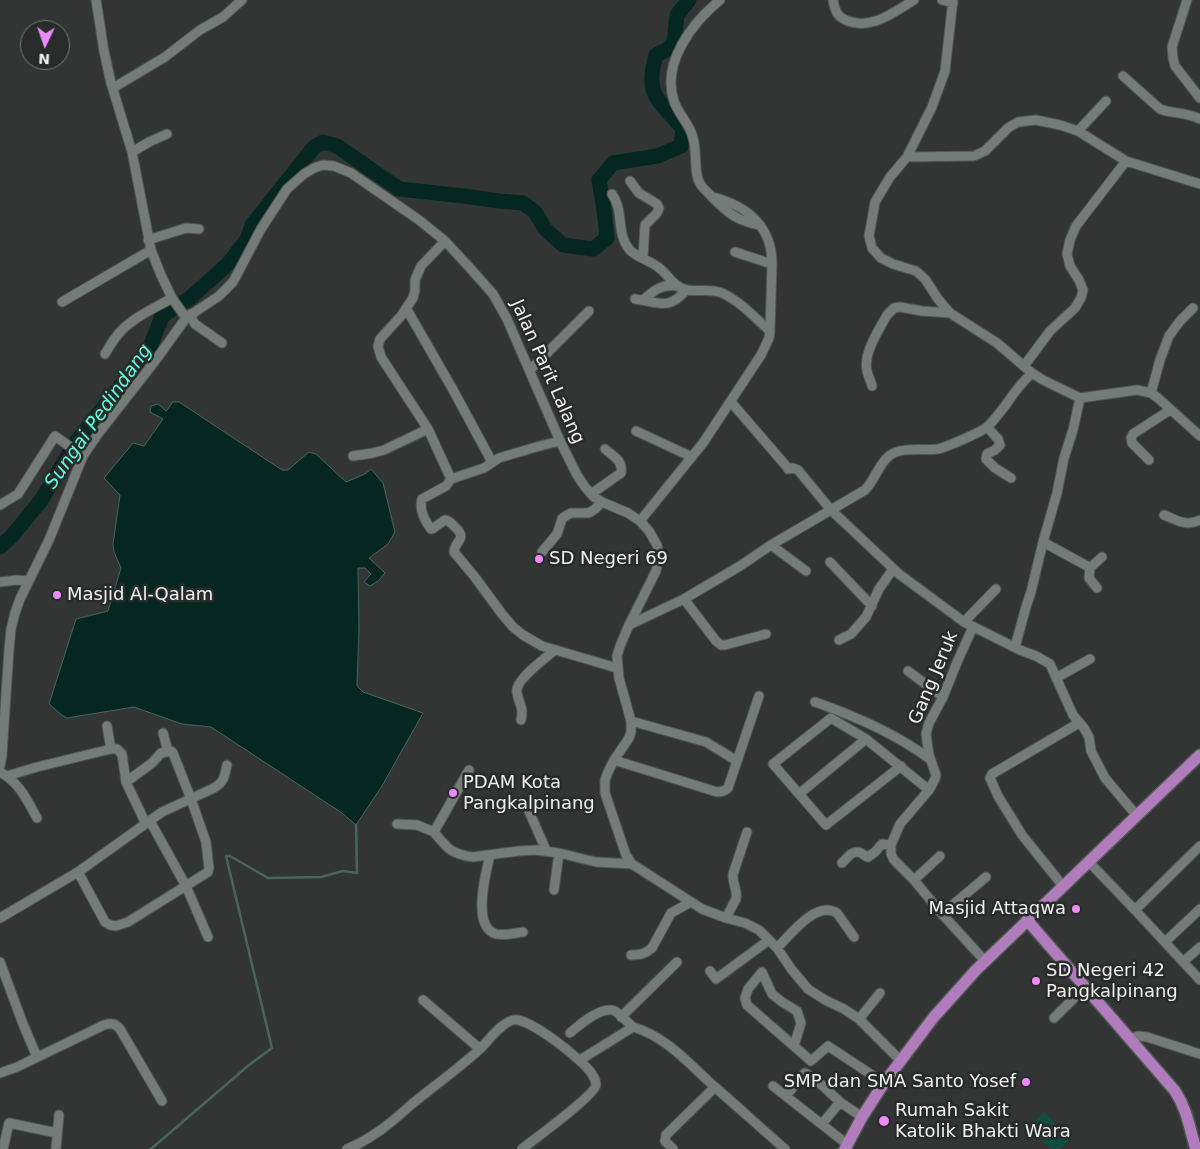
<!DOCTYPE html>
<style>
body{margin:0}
#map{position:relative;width:1200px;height:1149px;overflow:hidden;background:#313634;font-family:"DejaVu Sans",sans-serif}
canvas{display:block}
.north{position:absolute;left:20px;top:20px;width:50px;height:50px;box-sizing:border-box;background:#272c2a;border:1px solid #767a79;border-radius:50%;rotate:183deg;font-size:14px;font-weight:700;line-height:20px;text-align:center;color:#edf0ef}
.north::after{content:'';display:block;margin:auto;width:18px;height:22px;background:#ec8cfb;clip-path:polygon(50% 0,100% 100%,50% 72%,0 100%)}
</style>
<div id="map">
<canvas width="1200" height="1149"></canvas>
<div class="north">N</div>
</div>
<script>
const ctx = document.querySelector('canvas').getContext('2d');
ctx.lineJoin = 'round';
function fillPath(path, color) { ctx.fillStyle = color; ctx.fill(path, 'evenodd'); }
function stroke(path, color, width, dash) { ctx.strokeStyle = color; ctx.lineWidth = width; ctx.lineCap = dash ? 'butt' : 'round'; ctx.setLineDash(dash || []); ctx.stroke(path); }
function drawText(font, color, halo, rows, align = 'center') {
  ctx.font = font + ' "DejaVu Sans",sans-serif'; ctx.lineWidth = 5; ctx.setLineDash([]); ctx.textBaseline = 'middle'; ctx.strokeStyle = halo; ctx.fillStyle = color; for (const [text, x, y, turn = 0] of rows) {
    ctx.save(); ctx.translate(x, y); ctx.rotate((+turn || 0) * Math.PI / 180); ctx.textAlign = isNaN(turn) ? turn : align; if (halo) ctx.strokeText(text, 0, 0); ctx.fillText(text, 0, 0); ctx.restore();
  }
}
fillPath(new Path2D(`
 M1044,1112L1071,1139L1060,1149H1051L1029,1127Z`), '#124d42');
const water = new Path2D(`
 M173,402H179L282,470H288L309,452L316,454L346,482L365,474L371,469L383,483L395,532L388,544L369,558L385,573L378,581L370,586L364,582L371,574L365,568H358L359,628L357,686L363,692L423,713L382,786L356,825L342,813L211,727L182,724L134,707L67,718L63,716L49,704L76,619L108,611L121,568L114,552L113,544L120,495L104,478L133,443L144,446L163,419L150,412L151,406L158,404L166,411Z`);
fillPath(water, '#042821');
stroke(water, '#4a645f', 1);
stroke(new Path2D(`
 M151,1149L249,1065L272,1048L226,856H230L268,878L321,877L343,871L357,873L356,825`), '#4a645f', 2.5);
stroke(new Path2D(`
 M0,547L12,536L42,499L76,442L130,374L151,345L162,316L190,298L229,263L247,239L252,225L314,147L323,142L337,146L399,189L464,196L499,201L523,203L535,212L545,229L563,245L593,249L607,238L604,210L599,180L613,163L657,156L681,146L683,129C659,100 644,96 656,55L666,50L674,43L677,15L689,0`), '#042821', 15);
const minor = new Path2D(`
 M96,0L104,51L111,83L132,152L151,250L161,275L172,298L186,318
 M720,0C693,22 661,63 674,101C678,114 690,124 693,138C697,151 694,166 698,179C700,187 707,191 712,197C728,213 737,221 760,225
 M833,0C835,11 837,17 848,21C872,30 894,12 914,0
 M942,0L953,3
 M953,0L945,71L932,107L907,157L890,177L875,202L869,236L872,248L881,258L893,264L916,271L925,279L938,299L950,313L997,343L1032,373
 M1187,0L1172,47L1173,58L1175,66L1200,98
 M1123,76L1160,109C1173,114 1186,112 1200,119
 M113,88L165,57L200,30L223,17L242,0
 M1078,131L1106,101
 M132,152L149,142L167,134
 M907,157L974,156L985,151L1008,128L1018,122L1036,120L1060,125L1078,131L1126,161L1200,184
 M630,181L639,193L657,204L659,208L657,213L645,225L643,257
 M612,194C624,210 616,233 629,249C635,257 649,260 658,267C668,274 674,288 687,290C698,292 711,288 722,293C740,301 755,318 770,331
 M148,240L186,228L199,229
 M445,241L421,266L415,280V290L413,298L401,316L380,339L378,346L381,357L428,429L451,479L484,468L499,458L536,447L560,441
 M735,252L772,264
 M635,299C658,302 669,311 686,290
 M643,300C653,291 663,283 677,286
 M62,302L151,250
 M406,308L452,388L492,462
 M191,314L192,319L195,324L222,343
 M105,354C110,346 114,338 121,331C134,317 155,308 172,298
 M1024,366L1050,331L1075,308L1081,298L1083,290L1079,280L1070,266L1067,254L1070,240L1076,226L1126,161
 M530,370L589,311
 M872,386C871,381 868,376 867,371C863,353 879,330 887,315L894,308L900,307L922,311L950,313
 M1151,393L1160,360L1169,336L1180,321L1193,308
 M731,402L787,467L788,469L793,468L798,470L831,510L899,574L964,622L1020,650L1036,656L1050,664L1073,715L1084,728L1089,737L1091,751L1105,778L1137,816
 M987,427L998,439L1000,445L995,450L987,454L986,459L995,468L1011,478
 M636,431L692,457
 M353,456L373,453L384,450L428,429
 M1149,460L1132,443L1131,438L1133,434L1170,410
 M451,479L446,486L422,499C419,509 425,521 431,529H432L445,520C450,521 451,523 455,527C468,539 455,540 454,552L474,576L502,614L513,627L523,635L542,646L617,668
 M591,494L621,473C623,460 614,457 605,449
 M0,505L18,494L55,436L83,456
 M1164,515C1177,520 1186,527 1200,520
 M640,521L703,443L761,355L769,338L770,331L772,264C772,227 748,206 713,197
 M1043,542L1089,567L1092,566L1102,557
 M771,545L806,571
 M542,552L557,534L562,519L564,517L571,513H589L595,509L602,502
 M830,562L872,606
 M1090,567L1089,578L1097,588
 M0,582L16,580L29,581
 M684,599L716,641L721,645H725L766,634
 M964,622L996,589
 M629,625L684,599L740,566L771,545L865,490C875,480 878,465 889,456C901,446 924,451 938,449C947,447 981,432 987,427C994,421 999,413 1005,406C1013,394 1021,383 1032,373L1043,380L1080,398L1137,390L1151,393L1158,398L1200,436
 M973,627L958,660L943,697L929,723L926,734L929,755L936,775L935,779L929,790L900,824L891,845V854L894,860L914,880L942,914L985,961
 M839,640L851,634L866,617L879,589L893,569
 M1015,647L1026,607L1031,592L1043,542L1057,493L1064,458L1073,430L1080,398
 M908,671L943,697
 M1056,678L1090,659
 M815,702C855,716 897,734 931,760
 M521,720C524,708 519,704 517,693C514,680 546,658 555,650
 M631,721L706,742L737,761
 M107,726L111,749
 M163,733L168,751
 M614,760L717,792C722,792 725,791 728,788L759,696
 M0,766L2,755L9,650L11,629L15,613L20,599L49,540L83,456L98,434L155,361L186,318L219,296L233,282L261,229L287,189L304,174L314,168L323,165L334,166L351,173L419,220L445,241L470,268L493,294L507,319L560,441L577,475L585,487L594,497L602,502L628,513L640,521L649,531L657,545L659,553L656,571L629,625L620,646L617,656L619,678L631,721V732L629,738L614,760L608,772L605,780V793L626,855L632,864L702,909L726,918L745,923L759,930L777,948L792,970L808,989L825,1000L844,1009L859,1019L901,1061
 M901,766L826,825L773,764L831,718L866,739L929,790
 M469,770L434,832C447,848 451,854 472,857L519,851L536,850L559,853L596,862L632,864
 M0,772C19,782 27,800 37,818
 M7,776L37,767L111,749H117L122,754L126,782L146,824
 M799,794L866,739
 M528,809L546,850
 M150,821L186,886L208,937
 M397,824L417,825L434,832
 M490,855C486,872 471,927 496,934C504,936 515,933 523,932
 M1089,862L1135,910L1200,980
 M842,863C847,858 853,849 861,853C863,854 865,856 868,857L875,852L882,844L891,845
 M78,872L105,922L110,925L116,926L128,922L208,872L209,868L206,842L191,799L173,753L171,751L161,753L152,763L126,782
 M914,880L940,856
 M1063,886L1022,835L998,796L990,778L992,774L1079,723
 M554,890L559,853
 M1135,910L1200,846
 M942,914L986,877
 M0,918L78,872L162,812L214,788C225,781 224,777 227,765
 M726,918L736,899C738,891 732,883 733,874L747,832
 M1165,942L1200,909
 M777,948C790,935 816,900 837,913L854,937
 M631,955C640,955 645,954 652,948L671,913L691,902
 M0,962L23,1024L37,1057
 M1183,962L1200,947
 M710,971L716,979L769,940
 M423,1000L480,1049
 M621,1017L677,962
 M1054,1018L1084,988
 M859,1019L880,993
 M570,1033C579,1025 603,1005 615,1011C621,1015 627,1022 633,1027
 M1129,1039L1138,1036L1147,1037L1200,1054
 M794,1046L801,1023L797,1011L782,1002L772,994L762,972L748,989L745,998L747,1005L811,1061L828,1046L884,1083
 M580,1060L633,1027C666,1036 691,1066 716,1088C739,1108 762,1129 785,1149
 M0,1073L17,1067L104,1025C111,1023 115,1023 120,1029L162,1101
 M773,1086L848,1145
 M786,1096L802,1076L805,1073L807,1074L823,1086L840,1102L862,1117
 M822,1124L840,1102
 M3,1149L9,1123L57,1133
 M56,1149L59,1115
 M347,1149C372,1139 392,1122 412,1104C434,1086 458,1069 480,1049C489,1040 501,1023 513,1020C528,1016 584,1061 592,1074C594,1077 596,1081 596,1085C594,1096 533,1140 522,1149
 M673,1149L665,1141L666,1135L715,1087`);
const major = new Path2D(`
 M1027,920L1175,1091C1188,1111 1189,1128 1196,1149
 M845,1149L862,1117L884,1083L933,1018L976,970L1200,755`);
stroke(minor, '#505453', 11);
stroke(major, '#505453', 14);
stroke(minor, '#757b79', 9);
stroke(major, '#b17cbb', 11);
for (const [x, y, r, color] of [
 [539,559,5,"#ec8cfb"],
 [57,595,5,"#ec8cfb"],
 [453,793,5,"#ec8cfb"],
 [1076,909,5,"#ec8cfb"],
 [1036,981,5,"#ec8cfb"],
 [1026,1082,5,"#ec8cfb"],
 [884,1121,6,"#ec8cfb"]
]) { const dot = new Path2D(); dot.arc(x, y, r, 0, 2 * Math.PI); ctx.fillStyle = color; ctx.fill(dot); stroke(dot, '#272c2a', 2); }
drawText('18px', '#edf0ef', '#272c2a', [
 ["Jalan Parit Lalang",547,372,66],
 ["Gang Jeruk",934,678,-67]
]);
drawText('18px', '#edf0ef', '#272c2a', [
 ["SD Negeri 69",549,559],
 ["Masjid Al-Qalam",67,595],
 ["PDAM Kota",463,783],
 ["Pangkalpinang",463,804],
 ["Masjid Attaqwa",1066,909,"right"],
 ["SD Negeri 42",1046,971],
 ["Pangkalpinang",1046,992],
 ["SMP dan SMA Santo Yosef",1016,1082,"right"],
 ["Rumah Sakit",895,1111],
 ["Katolik Bhakti Wara",895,1132]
], 'left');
drawText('italic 19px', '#63fbdc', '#272c2a', [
 ["Sungai Pedindang",99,417,-55]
]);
</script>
